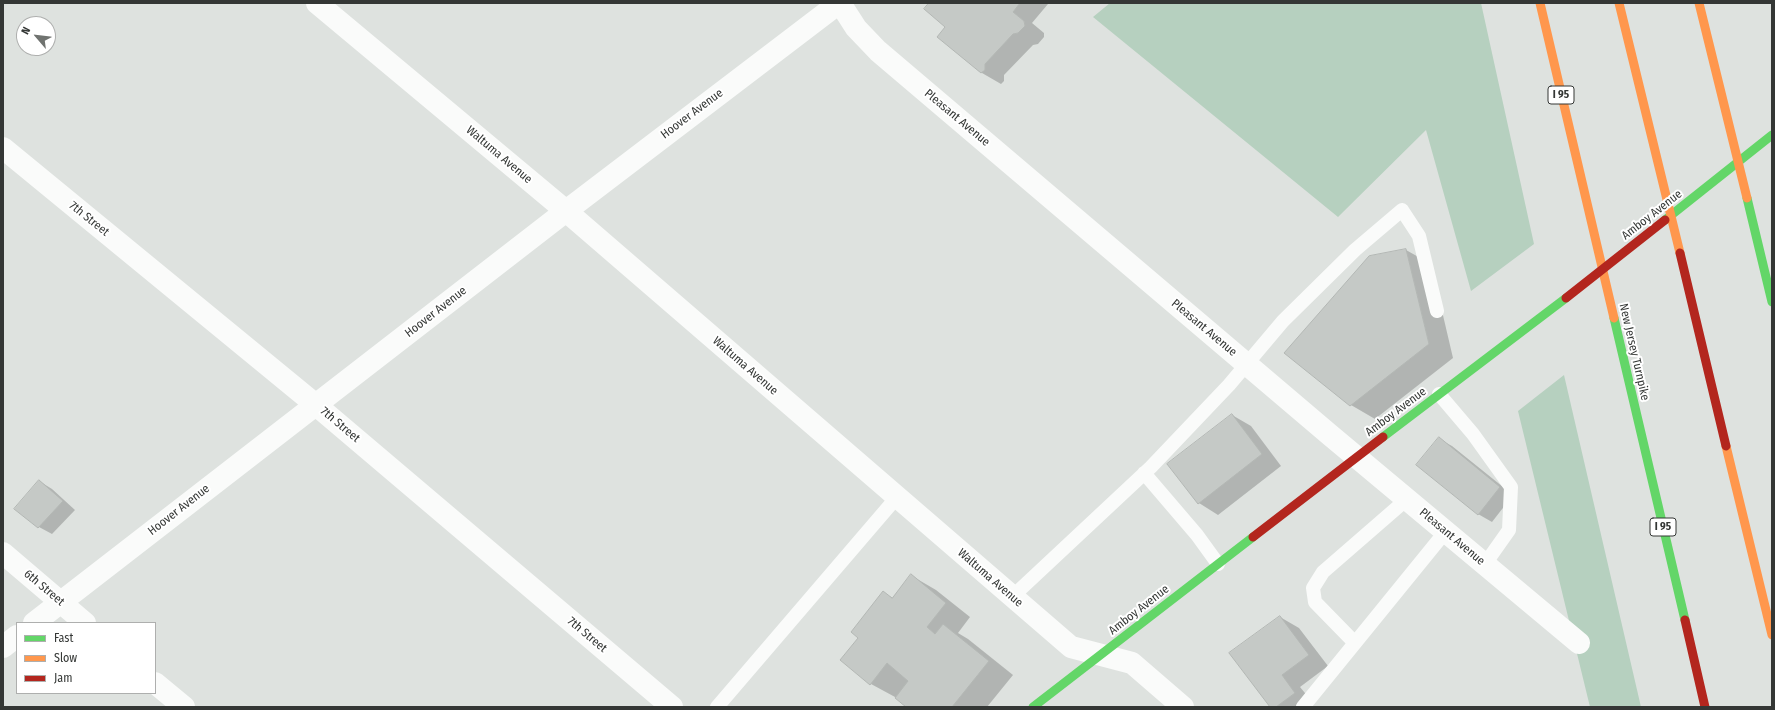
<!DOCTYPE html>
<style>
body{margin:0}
#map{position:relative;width:1775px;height:710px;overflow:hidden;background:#dee2df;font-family:"Fira Sans Condensed",sans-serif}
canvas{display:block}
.frame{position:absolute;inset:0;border:4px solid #343735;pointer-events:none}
.legend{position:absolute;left:16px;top:622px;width:140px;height:72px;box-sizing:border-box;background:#fff;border:1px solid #aeafae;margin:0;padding:5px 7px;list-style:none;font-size:12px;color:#343735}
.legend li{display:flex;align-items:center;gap:8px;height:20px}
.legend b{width:20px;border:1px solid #aeafae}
.north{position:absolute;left:16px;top:16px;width:40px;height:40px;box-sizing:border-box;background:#fff;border:1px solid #aeafae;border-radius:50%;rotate:298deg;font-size:11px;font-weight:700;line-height:16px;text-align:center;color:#343735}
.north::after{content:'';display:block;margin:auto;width:14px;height:18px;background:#707370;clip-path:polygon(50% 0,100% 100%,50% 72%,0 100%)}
</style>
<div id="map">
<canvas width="1775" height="710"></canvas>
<div class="frame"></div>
<ul class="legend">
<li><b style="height:5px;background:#63d668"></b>Fast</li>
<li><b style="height:5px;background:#ff974d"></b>Slow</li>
<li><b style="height:5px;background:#b3261e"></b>Jam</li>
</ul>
<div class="north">N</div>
</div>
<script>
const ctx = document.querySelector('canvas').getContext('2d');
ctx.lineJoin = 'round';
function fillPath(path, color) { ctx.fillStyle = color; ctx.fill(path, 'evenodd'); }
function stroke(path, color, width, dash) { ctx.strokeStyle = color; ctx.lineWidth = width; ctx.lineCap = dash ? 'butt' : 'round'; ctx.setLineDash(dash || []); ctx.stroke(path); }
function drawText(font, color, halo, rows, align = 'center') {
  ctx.font = font + ' "Fira Sans Condensed",sans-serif'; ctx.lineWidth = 4; ctx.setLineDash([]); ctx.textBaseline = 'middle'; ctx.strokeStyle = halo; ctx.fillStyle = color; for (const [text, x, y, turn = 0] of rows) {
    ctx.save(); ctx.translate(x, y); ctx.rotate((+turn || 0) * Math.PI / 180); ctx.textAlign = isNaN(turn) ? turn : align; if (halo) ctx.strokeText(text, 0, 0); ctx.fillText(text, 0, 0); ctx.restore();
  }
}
fillPath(new Path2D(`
 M1110,3H1481L1534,244L1471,291L1426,130L1338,217L1093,17Z
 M1564,375L1641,707H1590L1518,411Z`), '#b6d0bf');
fillPath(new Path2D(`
 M931,3H1046L1048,4L1032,23L1044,33V37L1038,44L1033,45L1004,75V81L1001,84L982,73L938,37L947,27Z
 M1406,250L1431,264L1453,358L1375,419L1351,405L1369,257Z
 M1232,415L1251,426L1281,466L1218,515L1199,503Z
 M1439,439L1452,446L1513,495L1492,522L1478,514Z
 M39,481L52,489L75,510L52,534L39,527Z
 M912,576L936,590L970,617L958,633L968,639L1013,675L987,707H908L895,697L871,684L860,638L883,593L893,598Z
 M1280,617L1299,628L1328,666L1300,687L1314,704L1310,707H1271Z`), '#0003');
const building = new Path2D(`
 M929,3H1020L1013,12L1024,21L1025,26L1018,33L1013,34L985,64V70L981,73L937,37L945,27L924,9Z
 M1406,249L1429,344L1350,406L1284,353L1369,256Z
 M1232,414L1262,454L1198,504L1167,464Z
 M1439,437L1500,487L1478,515L1416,465Z
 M39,480L63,501L38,528L14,509Z
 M911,574L946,603L927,627L935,634L943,624L989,661L952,707H906L895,698L908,681L887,663L870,685L840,660L858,638L851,632L883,591L892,598Z
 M1280,616L1309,655L1282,675L1295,693L1276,707H1270L1229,653Z`);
fillPath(building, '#c5c9c6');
stroke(building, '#b3b7b4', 1);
stroke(new Path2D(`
 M1439,394L1473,434L1511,487L1509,530L1485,564
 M1144,473L1197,535L1218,564
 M1012,597L1151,467L1229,385L1283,321L1355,250L1402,210L1419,236L1437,311
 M1355,643L1315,602L1313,588L1323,572L1407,499
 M717,707L897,497
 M1303,707L1446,531`), '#fafbfa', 14);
stroke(new Path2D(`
 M317,3L566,211L1071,647L1132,663L1183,707
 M840,3L856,28L878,51L1330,435L1579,643
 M3,148L316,405L672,707
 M3,553L85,623
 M34,623L566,211L839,3
 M3,647L17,636
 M155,683L184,707`), '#fafbfa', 22);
stroke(new Path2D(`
 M1747,198L1772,302
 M1665,220L1772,135
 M1614,318L1685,620
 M1383,437L1566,298
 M1033,707L1253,537`), '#63d668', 9);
stroke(new Path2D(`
 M1540,3L1614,318
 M1619,3L1680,253
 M1699,3L1747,198
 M1726,446L1772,635`), '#ff974d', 9);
stroke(new Path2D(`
 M1680,253L1726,446
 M1566,298L1665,220
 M1253,537L1383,437
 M1685,620L1705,707`), '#b3261e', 9);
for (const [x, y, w] of [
 [1561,95,26],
 [1663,527,26]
]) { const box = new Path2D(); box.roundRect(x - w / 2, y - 9, w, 18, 3); ctx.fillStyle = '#fff'; ctx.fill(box); stroke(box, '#343735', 1); }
drawText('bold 11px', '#343735', null, [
 ["I 95",1561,95],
 ["I 95",1663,527]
]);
drawText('12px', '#343735', '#fff', [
 ["Hoover Avenue",692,114,-37],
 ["Pleasant Avenue",957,118,40],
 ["Waltuma Avenue",499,155,40],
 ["Amboy Avenue",1652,215,-38],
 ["7th Street",89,219,39],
 ["Hoover Avenue",436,312,-38],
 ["Pleasant Avenue",1204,328,40],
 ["New Jersey Turnpike",1634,352,77],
 ["Waltuma Avenue",745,366,41],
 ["Amboy Avenue",1396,412,-37],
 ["7th Street",340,425,40],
 ["Hoover Avenue",179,510,-38],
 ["Pleasant Avenue",1452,537,40],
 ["Waltuma Avenue",990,578,41],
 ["6th Street",44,588,40],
 ["Amboy Avenue",1139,610,-38],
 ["7th Street",587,635,40]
]);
</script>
